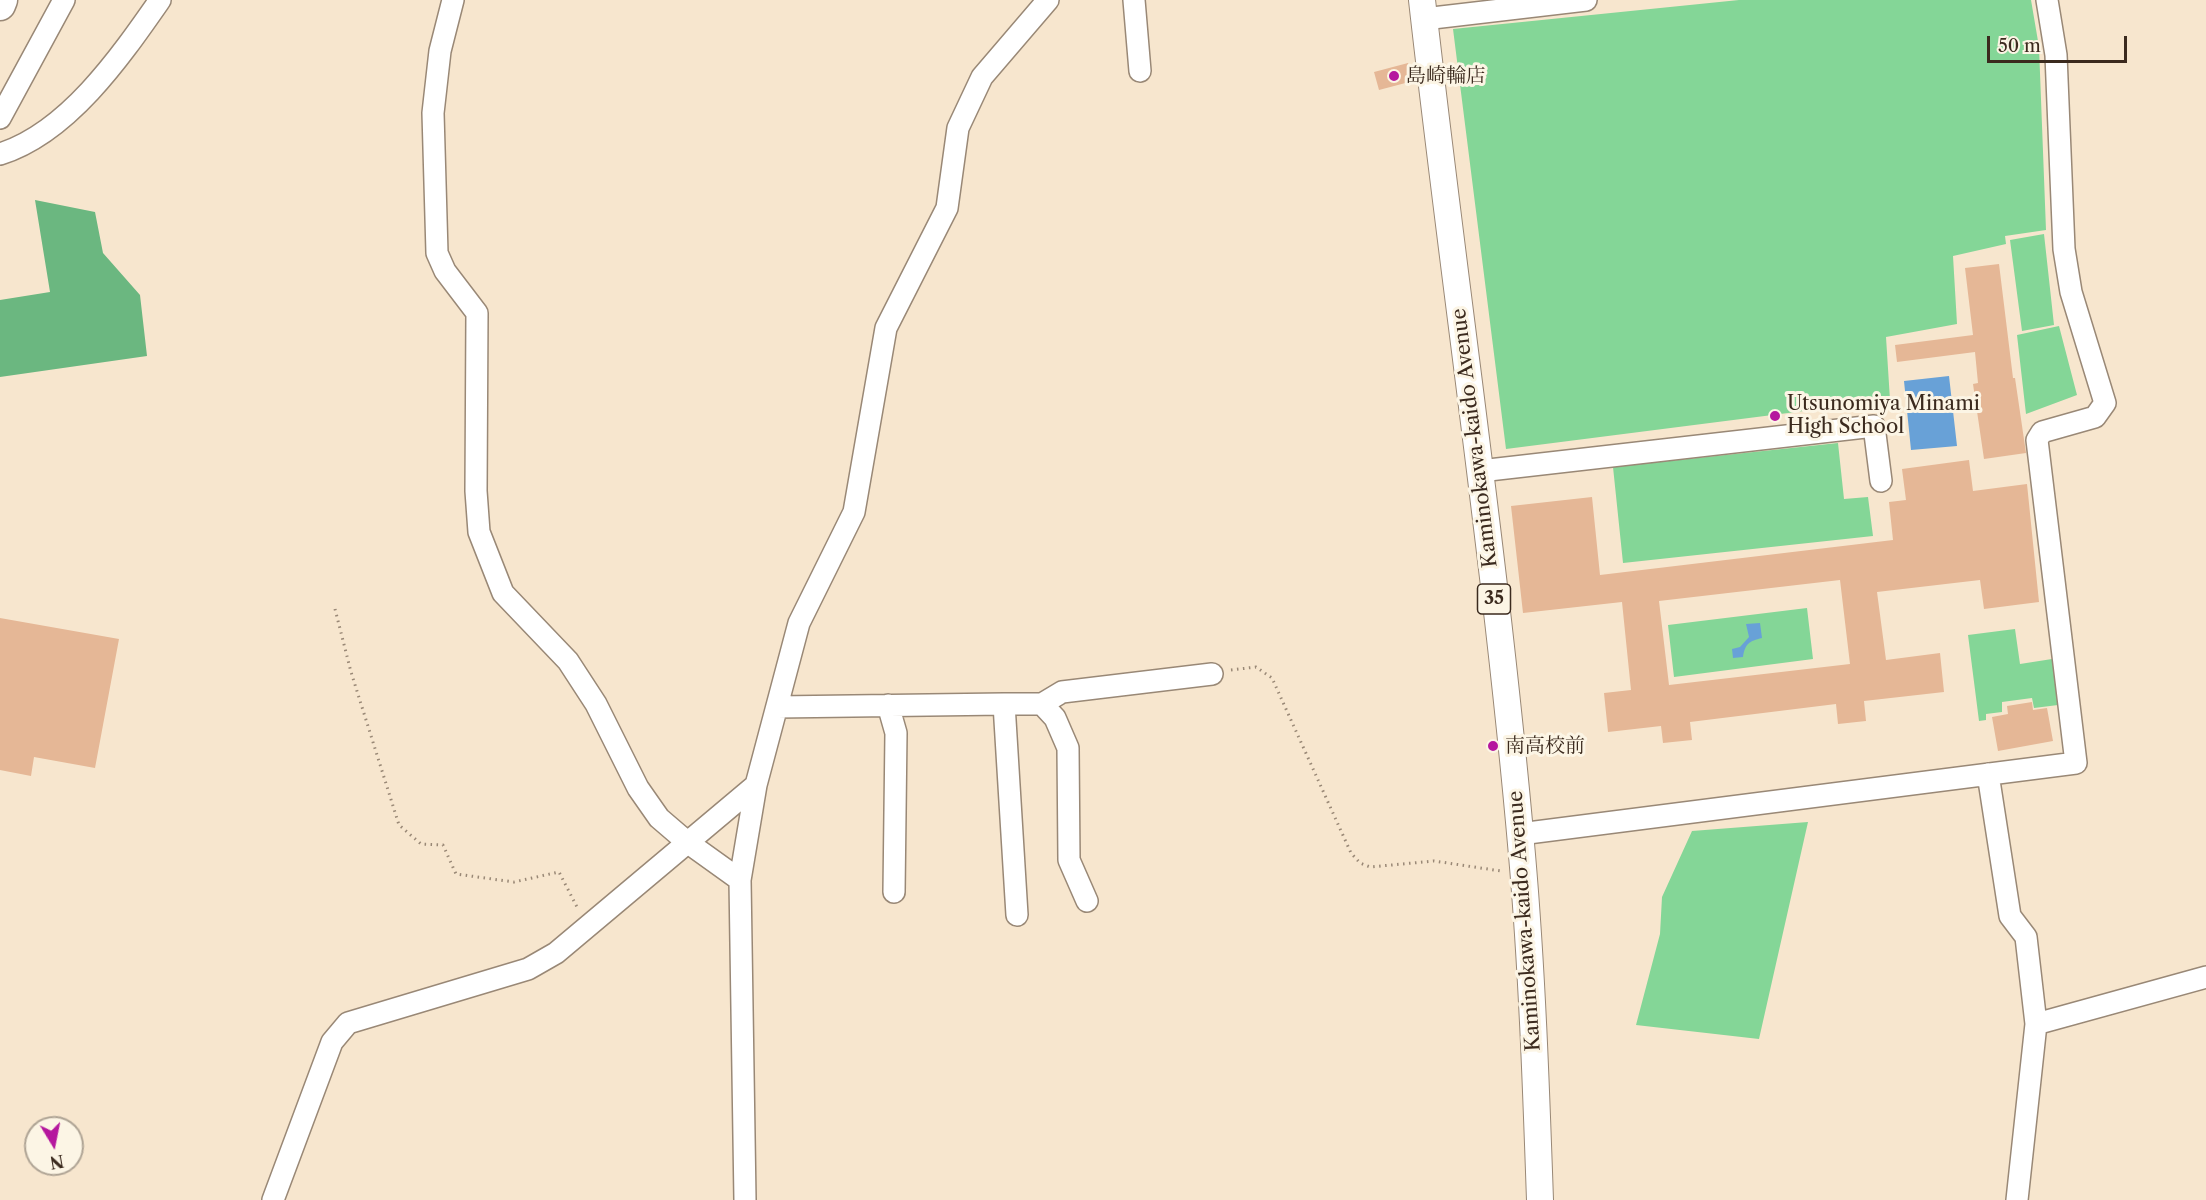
<!DOCTYPE html>
<meta charset="utf-8">
<style>
body{margin:0}
#map{position:relative;width:2206px;height:1200px;overflow:hidden;background:#f7e6ce;font-family:"Libre Caslon Text",serif}
canvas{display:block}
.north{position:absolute;left:24px;top:1116px;width:60px;height:60px;box-sizing:border-box;background:#fcf5e5;border:2px solid #afa495;border-radius:50%;rotate:170deg;font-size:16px;font-weight:700;line-height:24px;text-align:center;color:#3b2a1e}
.north::after{content:'';display:block;margin:auto;width:21px;height:27px;background:#b5179e;clip-path:polygon(50% 0,100% 100%,50% 72%,0 100%)}
.scale{position:absolute;left:1987px;top:36px;width:140px;height:27px;box-sizing:border-box;border:3px solid #3b2a1e;border-top:0;padding-left:8px;font-size:18px;line-height:21px;white-space:nowrap;color:#3b2a1e;-webkit-text-stroke:4px #fcf5e5;paint-order:stroke}
</style>
<div id="map">
<canvas width="2206" height="1200"></canvas>
<div class="north">N</div>
<div class="scale">50 m</div>
</div>
<script>
const ctx = document.querySelector('canvas').getContext('2d');
ctx.lineJoin = 'round';
function fillPath(path, color) { ctx.fillStyle = color; ctx.fill(path, 'evenodd'); }
function stroke(path, color, width, dash) { ctx.strokeStyle = color; ctx.lineWidth = width; ctx.lineCap = dash ? 'butt' : 'round'; ctx.setLineDash(dash || []); ctx.stroke(path); }
function drawText(font, color, halo, rows, align = 'center') {
  ctx.font = font + ' "Libre Caslon Text","Noto Serif JP",serif'; ctx.lineWidth = 6; ctx.setLineDash([]); ctx.textBaseline = 'middle'; ctx.strokeStyle = halo; ctx.fillStyle = color; for (const [text, x, y, turn = 0] of rows) {
    ctx.save(); ctx.translate(x, y); ctx.rotate((+turn || 0) * Math.PI / 180); ctx.textAlign = isNaN(turn) ? turn : align; if (halo) ctx.strokeText(text, 0, 0); ctx.fillText(text, 0, 0); ctx.restore();
  }
}
fillPath(new Path2D(`
 M1739,0H2031L2039,47L2046,230L2005,236L2006,244L1953,256L1957,324L1886,337L1890,400L1506,449L1453,29Z
 M2044,234L2054,325L2022,331L2010,240Z
 M2059,326L2077,395L2026,414L2017,335Z
 M1838,443L1844,499L1868,497L1873,536L1623,563L1613,467Z
 M1807,608L1813,659L1674,677L1668,625Z
 M2015,629L2020,664L2052,659L2058,705L2034,708L2032,698L2002,702V712L1986,714V720L1979,721L1968,635Z
 M1808,822L1759,1039L1636,1025L1660,934L1662,897L1692,831Z`), '#84d697');
fillPath(new Path2D(`
 M35,200L95,212L103,253L140,295L147,356L0,377V300L50,292Z`), '#6bb780');
fillPath(new Path2D(`
 M1949,376L1957,446L1911,450L1904,381Z
 M1760,623L1762,638C1749,641 1745,644 1743,657L1733,658L1732,649L1740,647L1749,637L1746,624Z`), '#68a1d7');
fillPath(new Path2D(`
 M1408,63L1413,81L1379,90L1374,72Z
 M1999,264L2013,378H2015L2026,453L1984,459L1973,384L1978,383L1975,352L1897,362L1895,345L1973,335L1965,268Z
 M1969,460L1973,491L2027,484L2039,602L1984,609L1980,580L1877,592L1886,660L1940,653L1944,692L1864,701L1866,721L1838,724L1836,704L1690,722L1692,740L1663,743L1661,726L1608,732L1604,693L1631,690L1622,602L1523,613L1511,506L1592,497L1600,575L1893,540L1889,502L1906,500L1902,469ZM1840,580L1850,664L1669,685L1659,601Z
 M0,618L119,639L95,768L34,757L31,776L0,770Z
 M2032,702L2033,710L2047,708L2053,741L1998,751L1992,717L2008,714L2007,706Z`), '#e5b796');
const minor = new Path2D(`
 M453,0L440,51L433,113L437,253L445,271L477,313L476,491L479,532L503,593L568,661L596,704L638,788L659,818L687,842L740,880
 M1134,0L1140,71
 M1424,19L1586,0
 M0,118L64,0
 M0,154C68,133 121,56 160,0
 M1480,471L1874,426L1881,481
 M1004,704H1042L1055,718L1068,748L1069,860L1087,901
 M1042,704L1062,692L1212,674
 M888,705L896,733L894,892
 M777,707L1004,704L1017,915
 M1988,774L2010,916L2026,937L2036,1024L2017,1200
 M1520,834L2076,763L2037,440L2042,432L2095,417L2105,403L2071,292L2064,249L2056,55L2047,0
 M2036,1024L2206,977
 M273,1200L332,1042L348,1023L528,969L556,953L756,785
 M745,1200L740,880L756,785L799,623L854,512L886,328L947,208L958,128L982,77L1048,0`);
const major = new Path2D(`
 M1422,0C1454,285 1497,569 1522,855C1532,970 1536,1085 1540,1200`);
const highway = new Path2D(`
 M0,5L2,0`);
stroke(minor, '#998876', 24);
stroke(major, '#998876', 28);
stroke(highway, '#998876', 33);
stroke(new Path2D(`
 M335,609L351,672L399,825L421,844L443,845L456,874L514,882L559,872L578,909
 M1231,670L1256,667L1272,678L1351,853L1360,863L1370,867L1434,861L1501,871`), '#998876', 3, [1.5, 4.5]);
stroke(minor, '#fff', 21);
stroke(major, '#fff', 26);
stroke(highway, '#fff', 30);
for (const [x, y, r, color] of [
 [1394,76,6,"#b5179e"],
 [1775,416,6,"#b5179e"],
 [1493,746,6,"#b5179e"]
]) { const dot = new Path2D(); dot.arc(x, y, r, 0, 2 * Math.PI); ctx.fillStyle = color; ctx.fill(dot); stroke(dot, '#fcf5e5', 2); }
for (const [x, y, w] of [
 [1494,599,33]
]) { const box = new Path2D(); box.roundRect(x - w / 2, y - 15, w, 30, 4.5); ctx.fillStyle = '#fcf5e5'; ctx.fill(box); stroke(box, '#3b2a1e', 1.5); }
drawText('bold 18px', '#3b2a1e', null, [
 ["35",1494,599]
]);
drawText('20px', '#3b2a1e', '#fcf5e5', [
 ["島崎輪店",1406,76],
 ["Utsunomiya Minami",1787,404],
 ["High School",1787,427],
 ["南高校前",1505,746]
], 'left');
drawText('20px', '#3b2a1e', '#fcf5e5', [
 ["Kaminokawa-kaido Avenue",1475,438,-97],
 ["Kaminokawa-kaido Avenue",1525,921,-94]
]);
</script>
